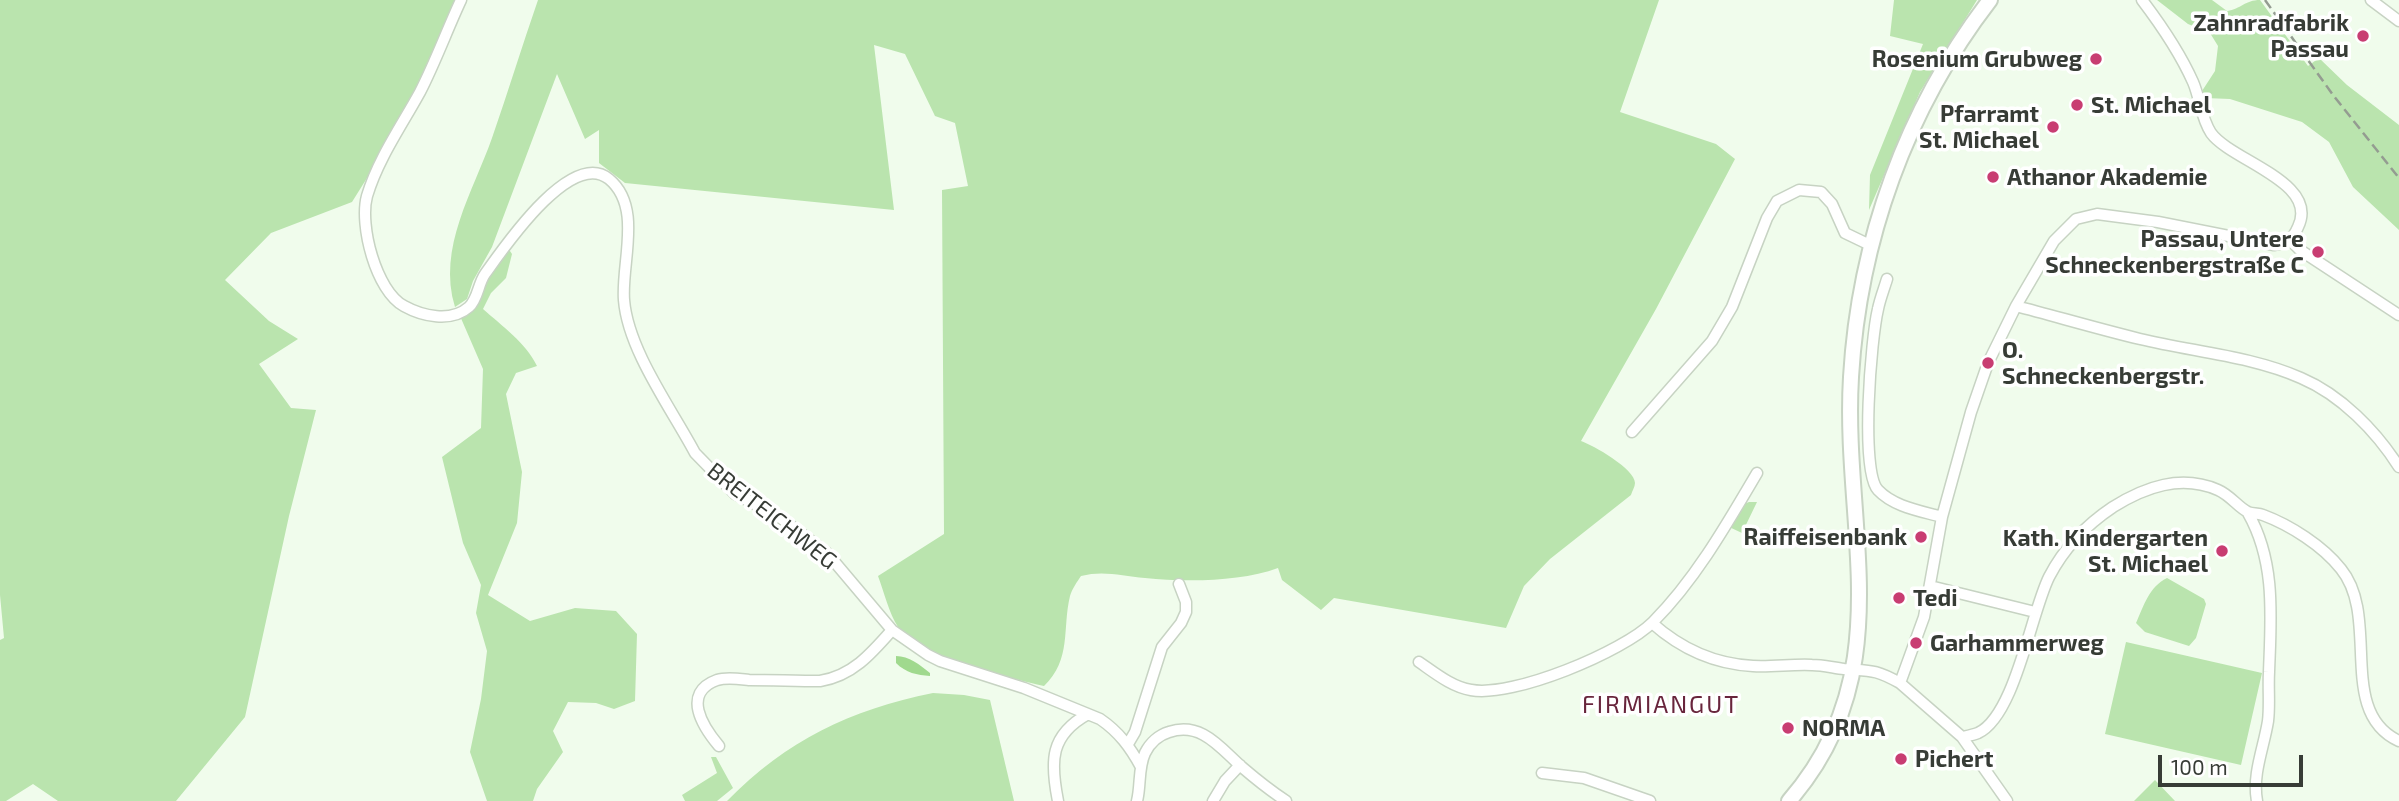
<!DOCTYPE html>
<meta charset="utf-8">
<style>
body{margin:0}
#map{position:relative;width:2399px;height:801px;overflow:hidden;background:#f0fcec;font-family:"Exo 2",sans-serif}
canvas{display:block}
.scale{position:absolute;left:2158px;top:755px;width:145px;height:32px;box-sizing:border-box;border:4px solid #373c36;border-top:0;padding-left:9px;font-size:21px;line-height:24px;white-space:nowrap;color:#373c36;-webkit-text-stroke:5px #fff;paint-order:stroke}
</style>
<div id="map">
<canvas width="2399" height="801"></canvas>
<div class="scale">100 m</div>
</div>
<script>
const ctx = document.querySelector('canvas').getContext('2d');
ctx.lineJoin = 'round';
function fillPath(path, color) { ctx.fillStyle = color; ctx.fill(path, 'evenodd'); }
function stroke(path, color, width, dash) { ctx.strokeStyle = color; ctx.lineWidth = width; ctx.lineCap = dash ? 'butt' : 'round'; ctx.setLineDash(dash || []); ctx.stroke(path); }
function drawText(font, color, halo, rows, align = 'center') {
  ctx.font = font + ' "Exo 2",sans-serif'; ctx.lineWidth = 7; ctx.setLineDash([]); ctx.textBaseline = 'middle'; ctx.strokeStyle = halo; ctx.fillStyle = color; for (const [text, x, y, turn = 0] of rows) {
    ctx.save(); ctx.translate(x, y); ctx.rotate((+turn || 0) * Math.PI / 180); ctx.textAlign = isNaN(turn) ? turn : align; if (halo) ctx.strokeText(text, 0, 0); ctx.fillText(text, 0, 0); ctx.restore();
  }
}
fillPath(new Path2D(`
 M0,0H462L377,162L352,202L271,233L225,280L269,321L298,339L259,364L291,408L316,410L289,516L245,717L176,801H58L33,784L6,801H0V640L4,638L0,595Z
 M538,0H1659L1620,112L1716,144L1735,159L1656,309L1581,441C1593,445 1635,469 1635,483C1635,487 1632,491 1631,495L1550,559L1524,586L1506,628L1334,598L1321,610L1282,580L1278,568C1240,582 1185,582 1145,578C1122,576 1103,570 1081,576C1077,582 1072,589 1070,596C1062,629 1072,659 1044,686C1012,679 916,655 898,627C889,613 884,592 878,576L944,534L942,190L968,186L955,123L935,116L905,54L874,45L894,210L625,183L599,163V130L585,139L557,74L492,247L473,281L467,299L455,307C437,248 473,192 492,138C508,92 522,46 538,0Z
 M1894,0H1977L1920,92L1869,210L1870,175L1923,44L1890,36Z
 M2157,0H2212L2227,11C2241,9 2245,0 2260,0L2308,66L2319,58L2347,85L2399,125V230L2353,187L2329,142L2302,122L2230,99L2205,98L2202,91L2215,71L2218,46L2210,33L2188,24Z
 M508,248L512,254L506,278L491,293L483,309C501,325 527,344 537,366L516,373L506,394L522,472L517,523L488,595L530,621L575,608L616,611L637,634L635,701L614,709L596,703L568,702L553,731L563,752L537,789L533,801H487L470,752L481,699L487,651L476,613L481,585L463,543L442,457L481,428L483,369L460,316Z
 M1749,502H1757L1742,533L1727,526L1739,506Z
 M2167,578L2204,599L2206,604L2196,638L2189,646L2145,632L2136,623C2144,605 2149,587 2167,578Z
 M2126,642L2262,673L2241,765L2105,734Z
 M933,693L964,695L990,700L1014,801H727C787,740 850,710 933,693Z
 M711,757H716L733,788L717,801H685L682,795L717,773Z
 M2155,780L2175,801H2134Z`), '#bae4ae');
fillPath(new Path2D(`
 M896,656C909,656 920,665 930,673V676C917,675 906,673 896,663Z`), '#a0d98e');
const street = new Path2D(`
 M461,0C447,30 435,63 420,92C402,125 378,159 367,196C359,225 376,291 404,306C422,316 451,323 469,307C478,299 478,284 485,274C503,249 571,148 609,179C643,207 621,263 624,300C628,350 671,408 695,453L735,494L778,516L827,553L892,630L928,655L940,661L1024,688L1100,719C1119,732 1130,747 1141,767
 M2371,0L2399,21
 M2290,240L2300,250L2399,315
 M1887,279C1884,289 1880,299 1878,309C1871,338 1860,471 1878,490C1894,507 1921,511 1942,517
 M2016,306C2058,317 2099,329 2140,339C2194,352 2251,356 2301,378C2341,395 2376,431 2399,467
 M1632,432L1712,341L1732,307L1767,218L1777,201L1799,190L1821,192L1832,204L1845,233L1870,245
 M2248,513C2276,562 2271,617 2269,672C2268,688 2270,705 2268,721C2264,747 2252,774 2257,801
 M1930,586L2035,612
 M1652,623C1680,648 1714,664 1753,666C1773,667 1793,664 1812,665C1823,665 1834,668 1844,669C1871,671 1875,669 1900,683L1924,617L1942,517L1971,412L1988,363L2016,306L2054,241L2076,219L2097,214L2158,222L2274,245C2287,243 2293,239 2298,227C2320,182 2231,161 2211,133C2201,118 2200,98 2193,82C2180,53 2161,25 2142,0
 M1419,662C1435,673 1452,687 1471,690C1512,698 1623,652 1653,622C1695,580 1727,524 1757,473
 M1900,683L1962,737L2007,801
 M1962,737C1967,736 1973,735 1978,733C2015,716 2031,613 2049,577C2064,548 2086,525 2113,507C2145,487 2181,474 2218,490C2230,495 2239,508 2248,512C2252,514 2258,513 2263,515C2290,525 2323,546 2341,569C2381,618 2336,712 2399,741
 M1128,744L1135,732L1162,647L1181,623L1186,612V602L1179,584
 M719,746C703,727 681,693 717,680C727,677 739,679 749,680C773,680 796,681 820,681C852,676 871,654 892,630
 M1542,773L1584,778L1650,801
 M1058,801C1050,761 1050,735 1088,714
 M1137,801C1141,785 1138,768 1145,753C1150,743 1159,735 1169,732C1202,721 1221,749 1243,768C1257,780 1271,791 1286,801
 M1213,801L1225,781L1240,765`);
const secondary = new Path2D(`
 M1789,801C1902,672 1842,527 1851,377C1859,241 1906,109 1990,0`);
stroke(street, '#c7d3c3', 13);
stroke(secondary, '#c7d3c3', 18);
stroke(street, '#fff', 10);
stroke(secondary, '#fff', 14);
stroke(new Path2D(`
 M2265,0L2333,95L2399,178`), '#949c91', 2.5, [10, 5]);
for (const [x, y, r, color] of [
 [2363,36,7,"#c83d72"],
 [2096,59,7,"#c83d72"],
 [2077,105,7,"#c83d72"],
 [2053,127,7,"#c83d72"],
 [1993,177,7,"#c83d72"],
 [2318,252,7,"#c83d72"],
 [1988,363,7,"#c83d72"],
 [1921,537,7,"#c83d72"],
 [2222,551,7,"#c83d72"],
 [1899,598,7,"#c83d72"],
 [1916,643,7,"#c83d72"],
 [1788,728,7,"#c83d72"],
 [1901,759,7,"#c83d72"]
]) { const dot = new Path2D(); dot.arc(x, y, r, 0, 2 * Math.PI); ctx.fillStyle = color; ctx.fill(dot); stroke(dot, '#fff', 2.5); }
drawText('bold 23px', '#373c36', '#fff', [
 ["Zahnradfabrik",2349,23,"right"],
 ["Passau",2349,49,"right"],
 ["Rosenium Grubweg",2082,59,"right"],
 ["St. Michael",2091,105],
 ["Pfarramt",2039,114,"right"],
 ["St. Michael",2039,140,"right"],
 ["Athanor Akademie",2007,177],
 ["Passau, Untere",2304,239,"right"],
 ["Schneckenbergstraße C",2304,265,"right"],
 ["O.",2002,350],
 ["Schneckenbergstr.",2002,376],
 ["Raiffeisenbank",1907,537,"right"],
 ["Kath. Kindergarten",2208,538,"right"],
 ["St. Michael",2208,564,"right"],
 ["Tedi",1913,598],
 ["Garhammerweg",1930,643],
 ["NORMA",1802,728],
 ["Pichert",1915,759]
], 'left');
drawText('23px', '#373c36', '#fff', [
 ["BREITEICHWEG",772,516,38]
]);
ctx.letterSpacing = '2px';
drawText('24px', '#68253c', '#fff', [
 ["FIRMIANGUT",1661,705]
]);
ctx.letterSpacing = '0px';
</script>
